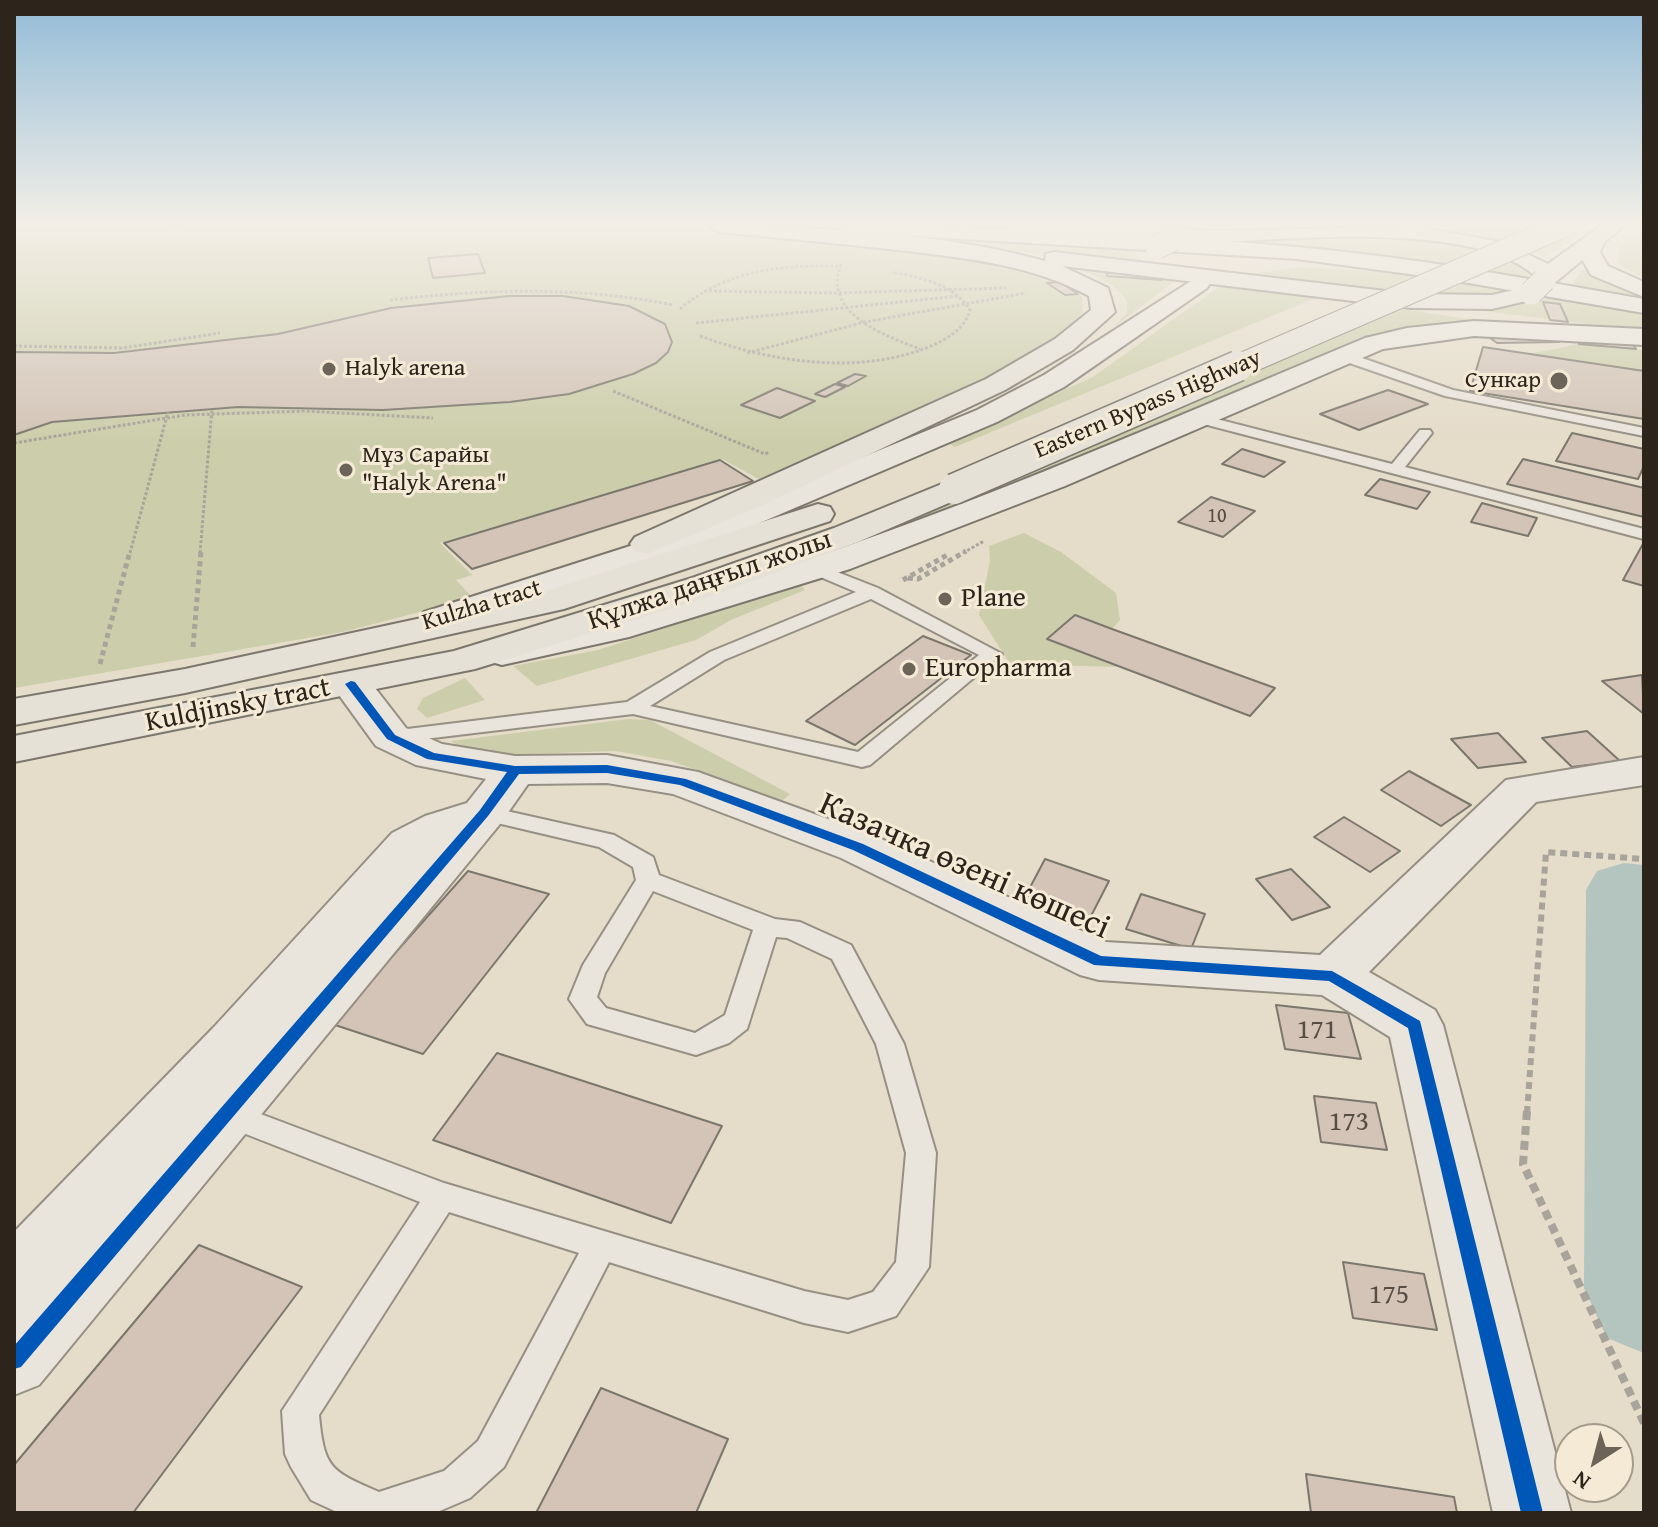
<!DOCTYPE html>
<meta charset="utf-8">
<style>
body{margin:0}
#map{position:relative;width:1658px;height:1527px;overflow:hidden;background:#e5dcc9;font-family:"Gentium Book Plus",serif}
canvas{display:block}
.frame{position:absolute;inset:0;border:16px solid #2d241c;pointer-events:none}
.north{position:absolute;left:1554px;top:1423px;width:80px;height:80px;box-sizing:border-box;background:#f5ead5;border:2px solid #a59b8b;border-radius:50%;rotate:216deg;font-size:22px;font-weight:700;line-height:32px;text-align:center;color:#2d241c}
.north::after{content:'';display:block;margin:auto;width:28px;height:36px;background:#6d6459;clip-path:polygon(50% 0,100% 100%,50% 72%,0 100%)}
</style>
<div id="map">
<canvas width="1658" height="1527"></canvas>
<div class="frame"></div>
<div class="north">N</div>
</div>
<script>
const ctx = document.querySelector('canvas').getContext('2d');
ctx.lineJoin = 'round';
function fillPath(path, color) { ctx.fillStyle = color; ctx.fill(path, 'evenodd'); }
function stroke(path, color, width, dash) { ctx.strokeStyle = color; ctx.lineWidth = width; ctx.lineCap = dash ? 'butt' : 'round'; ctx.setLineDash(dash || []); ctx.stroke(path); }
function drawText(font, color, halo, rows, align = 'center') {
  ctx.font = font + ' "Gentium Book Plus",serif'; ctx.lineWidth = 6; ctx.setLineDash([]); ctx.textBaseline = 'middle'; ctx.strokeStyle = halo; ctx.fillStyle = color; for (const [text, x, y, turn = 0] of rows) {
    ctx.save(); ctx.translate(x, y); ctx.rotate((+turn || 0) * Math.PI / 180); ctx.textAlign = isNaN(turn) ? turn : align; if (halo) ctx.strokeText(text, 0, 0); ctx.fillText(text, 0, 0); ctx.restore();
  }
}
fillPath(new Path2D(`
 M21,226H684L986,259L1065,282L1082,296C1083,302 1084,309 1081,315C1060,358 822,459 768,484L722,459L440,543L472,575L456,580L473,598L343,632L14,688V228Z
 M749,226L1132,249L1145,264Z
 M1469,226L1576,232L1597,229L1572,239L1546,257L1527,249L1438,231Z
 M1644,229V278L1618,264C1615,245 1630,239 1644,229Z
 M1399,237L1489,249L1532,270L1526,277L1365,254L1228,242Z
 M1044,262L1180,277L1114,327L1127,312V301C1109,274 1073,269 1044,262Z
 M1300,267L1397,273L1507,289C1448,309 1313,284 1249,274Z
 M1582,269L1644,294V298L1572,285Z
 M1224,283L1318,297L955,447L947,442L1093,377Z
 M1550,297L1644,312V331L1468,309L1507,308Z
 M1388,307L1489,322L1413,325L1359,338L1199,412L893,536L885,527L969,498Z
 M1579,344L1644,350V371L1529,354Z
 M1024,533L1061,552L1116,593L1120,620L1112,629L1075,615L1047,639L1120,667L1010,664L979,615L990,561L989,546Z
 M800,584L805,590L731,620L696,640L537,686L513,666L598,650Z
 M465,678L485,700L427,718L417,709L423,698Z
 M628,719L650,720L790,794L782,801L671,761L615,751L471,756L451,741Z`), '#ccceab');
fillPath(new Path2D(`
 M1624,863L1644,865V1353L1607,1338L1584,1288L1586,890L1597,871Z`), '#b3c5be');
const building = new Path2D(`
 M478,254L485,273L433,278L428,258Z
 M1108,271L1162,275V280L1107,276Z
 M1060,282L1078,294L1065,295L1047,283Z
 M509,296H563L629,306L665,324L672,342L668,352L656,363L633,374L569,394L510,402L383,410L238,407L52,422L14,435V352L114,353L278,334L391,308Z
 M1543,302L1560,304L1568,322L1550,320Z
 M1550,336L1559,342L1497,343L1490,338Z
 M1576,339L1633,344L1636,349L1579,344Z
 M1483,347L1644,371V419L1470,391Z
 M855,374L866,376L848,386L837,383Z
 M835,384L845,387L825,397L815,394Z
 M777,388L815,401L780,418L741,405Z
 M1388,390L1428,404L1359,430L1320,414Z
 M1572,433L1644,449V466L1638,479L1556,461Z
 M1242,449L1285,462L1264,477L1222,464Z
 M1523,459L1644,488V517L1507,484Z
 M720,460L753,481L472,569L444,543Z
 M1380,479L1430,492L1417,509L1365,495Z
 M1211,497L1255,511L1223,537L1178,522Z
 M1482,503L1537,518L1528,536L1471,522Z
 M1644,542V586L1623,580Z
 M1075,615L1112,629L1275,688L1250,716L1047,639Z
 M923,636L971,655L855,745L806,721Z
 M1642,675L1644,714L1602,681Z
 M1587,731L1620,761L1572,767L1542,738Z
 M1498,733L1526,762L1478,768L1451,739Z
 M1409,771L1471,805L1441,826L1381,790Z
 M1344,817L1400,851L1370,872L1314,837Z
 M1045,859L1109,881L1090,918L1026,895Z
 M1291,869L1330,907L1292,920L1256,879Z
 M468,871L549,894L423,1054L332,1024Z
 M1141,894L1205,914L1191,949L1126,929Z
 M1276,1005L1348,1013L1361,1059L1285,1049Z
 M497,1053L722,1126L671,1223L433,1140Z
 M1314,1096L1376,1103L1387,1150L1321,1142Z
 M199,1245L302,1287L133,1513H14V1465Z
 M1343,1262L1424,1274L1437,1330L1353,1318Z
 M601,1388L728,1439L696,1513H536Z
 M1306,1474L1454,1497L1457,1513H1311Z`);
fillPath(building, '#d3c4b7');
stroke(building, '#7c776d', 2);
const service = new Path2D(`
 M1338,353H1348L1453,390L1644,428V436L1445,396L1338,359Z
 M1201,415L1392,464L1420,430H1430L1432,433L1405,467L1644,529V539L1196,422L1194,419Z
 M817,564L878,588L1002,654L870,765L862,767L633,714L391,743L380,737L391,731L627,702L710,652L856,592L811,573V565ZM871,599L979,655L858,752L650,706L724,660Z
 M484,806L614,835L653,857L659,875L775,919L800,922L851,945L904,1044L936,1153L929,1267L896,1316L848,1332L804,1323L609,1262L504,1467L470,1498L435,1513H339L311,1500L291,1467L285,1454L282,1411L420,1202L215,1122L211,1113L215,1104L226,1101L444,1183L804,1291L848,1300L873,1292L896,1262L906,1153L876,1044L832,959L787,938L776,937L747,1029L729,1043L696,1055L587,1024L569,999L583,965L636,880L633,867L599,847L476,818L472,813L476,808ZM653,891L753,930L725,1015L695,1033L606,1008L597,997L605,973ZM449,1212L579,1253L478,1441L444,1471L379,1492C331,1471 324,1469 319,1415Z`);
const minor = new Path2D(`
 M351,672L365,675L406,728L442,744L515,756L607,755L698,772L875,836L1106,942L1320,955L1506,780L1644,757V785L1536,802L1369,972L1435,1010L1443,1025L1571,1513H1493L1390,1037L1322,995L1099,980L1080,975L841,858L673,794L607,783L528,784L500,824L39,1385L14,1395V1232L214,1027L392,833L425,816L467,803L486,779L416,765L376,746L331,684L337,675Z`);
const secondary = new Path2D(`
 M836,226C989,226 1144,233 1296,247C1413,257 1529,279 1644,299V313L1439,278L1297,259L846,232Z
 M1596,232L1606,238L1600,252L1608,266L1644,282V297L1591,275L1578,252L1589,234Z
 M1199,276L1210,283L1207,288L1064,387L997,422L729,536L636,569L437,631L424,628L418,620L424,612L705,522L977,410L1044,375Z
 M1474,321L1644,329V345L1474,336L1383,349L1065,486L850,569L629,637L502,665L488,661L482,653L488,645C565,626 642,612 717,589C939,521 1151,427 1365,338L1407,328Z`);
const primary = new Path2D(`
 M709,226C815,226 943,233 1045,261L1046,254L1054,252L1411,294L1492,295L1531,286L1543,293L1539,298L1492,309L1411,308L1062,266L1108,288L1115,312L1073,350L1005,390L763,505L647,554L635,551L630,544L635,537L986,379L1055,339L1091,310L1089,296C1032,265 971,259 907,251C845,244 782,238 719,232Z
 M1004,226H1158L1211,231L1433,226L1431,229L1505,243L1548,264L1601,226H1624L1552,285H1536L1533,280L1535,276C1469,216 1262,242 1174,245L1164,239L1014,232Z
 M954,479L965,482L970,489L965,496L858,542L718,594L475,669L14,762V736L454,651L692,578L834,528Z
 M818,504L830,507L834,514L830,521L564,609L185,693L14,725V699L185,669L542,592Z`);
stroke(service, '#969084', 4);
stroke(minor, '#969084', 4);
stroke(secondary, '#7c776d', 4);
stroke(primary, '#7c776d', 4);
stroke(new Path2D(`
 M167,226L231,230L241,226
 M841,264C822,313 883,335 920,349
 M704,291L835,293L1006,288
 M390,300C486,289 578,286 673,305
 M680,309C726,270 780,265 838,266
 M696,323L958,296
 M700,336C771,362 859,376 931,346C948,339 965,328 970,310C952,283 922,278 892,272
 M14,346L123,348L220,333
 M747,353L865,322L1026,293
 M613,391L765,454L769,452
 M14,443L185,415L305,411L433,418
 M130,553L168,412
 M200,553L212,409
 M963,553L984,541`), '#a8a39b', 3, [3, 2]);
stroke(new Path2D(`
 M908,578L918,579L966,551
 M903,580L947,555
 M193,647L201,551
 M100,664L130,551`), '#a8a39b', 5, [5, 4]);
stroke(new Path2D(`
 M1527,1113L1546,852L1644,859`), '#a8a39b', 6, [7, 5]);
stroke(new Path2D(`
 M1527,1111L1523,1164L1644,1423`), '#a8a39b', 8, [9, 6]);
fillPath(service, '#eae5dc');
fillPath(minor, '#eae5dc');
fillPath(secondary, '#eae5dc');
fillPath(primary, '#e6e1d7');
const primaryBridgeFar1 = new Path2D(`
 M1157,247L1174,239
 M1531,293L1544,280
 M1234,368L1563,226`);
const primaryBridge = new Path2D(`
 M954,489L1238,366`);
stroke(primaryBridgeFar1, '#7c776d', 25, []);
stroke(primaryBridge, '#7c776d', 33, []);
stroke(primaryBridgeFar1, '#e6e1d7', 23);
stroke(primaryBridge, '#e6e1d7', 30);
fillPath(new Path2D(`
 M351,681L355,682L395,735L434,753L515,766L607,765L686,779L863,844L1101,956L1332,971L1420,1021L1543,1513H1521L1408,1028L1329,981L1094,965L853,850L680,785L607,773L519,774L488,816L21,1367L14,1369V1346L480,810L507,772L427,759L387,739L345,684Z`), '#0057b8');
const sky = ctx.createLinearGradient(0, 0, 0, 440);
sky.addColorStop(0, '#93bbd7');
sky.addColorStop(0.51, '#f3efe7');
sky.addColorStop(1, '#f3efe700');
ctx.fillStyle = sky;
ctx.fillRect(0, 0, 1658, 440);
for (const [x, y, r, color] of [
 [329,369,8,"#6d6459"],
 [1559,381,10,"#6d6459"],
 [346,470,8,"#6d6459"],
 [945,599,8,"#6d6459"],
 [909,669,8,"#6d6459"]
]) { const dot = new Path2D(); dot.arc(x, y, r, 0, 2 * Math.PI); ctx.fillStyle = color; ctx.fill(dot); stroke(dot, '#f5ead5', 3); }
drawText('20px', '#574d44', null, [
 ["10",1217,517]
]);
drawText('24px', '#2d241c', '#f5ead5', [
 ["Halyk arena",345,369],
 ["Сункар",1541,381,"right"],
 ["Мұз Сарайы",362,456],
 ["\"Halyk Arena\"",362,484]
], 'left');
drawText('24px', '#2d241c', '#f5ead5', [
 ["Eastern Bypass Highway",1148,405,-23],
 ["Kulzha tract",482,606,-17]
]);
drawText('28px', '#2d241c', '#f5ead5', [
 ["Құлжа даңғыл жолы",710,581,-19],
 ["Kuldjinsky tract",238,706,-11]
]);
drawText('28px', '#2d241c', '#f5ead5', [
 ["Plane",961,599],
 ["Europharma",925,669]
], 'left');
drawText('28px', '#574d44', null, [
 ["171",1317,1031],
 ["173",1349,1123],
 ["175",1389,1296]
]);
drawText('34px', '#2d241c', '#f5ead5', [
 ["Казачка өзені көшесі",964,867,24]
]);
</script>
